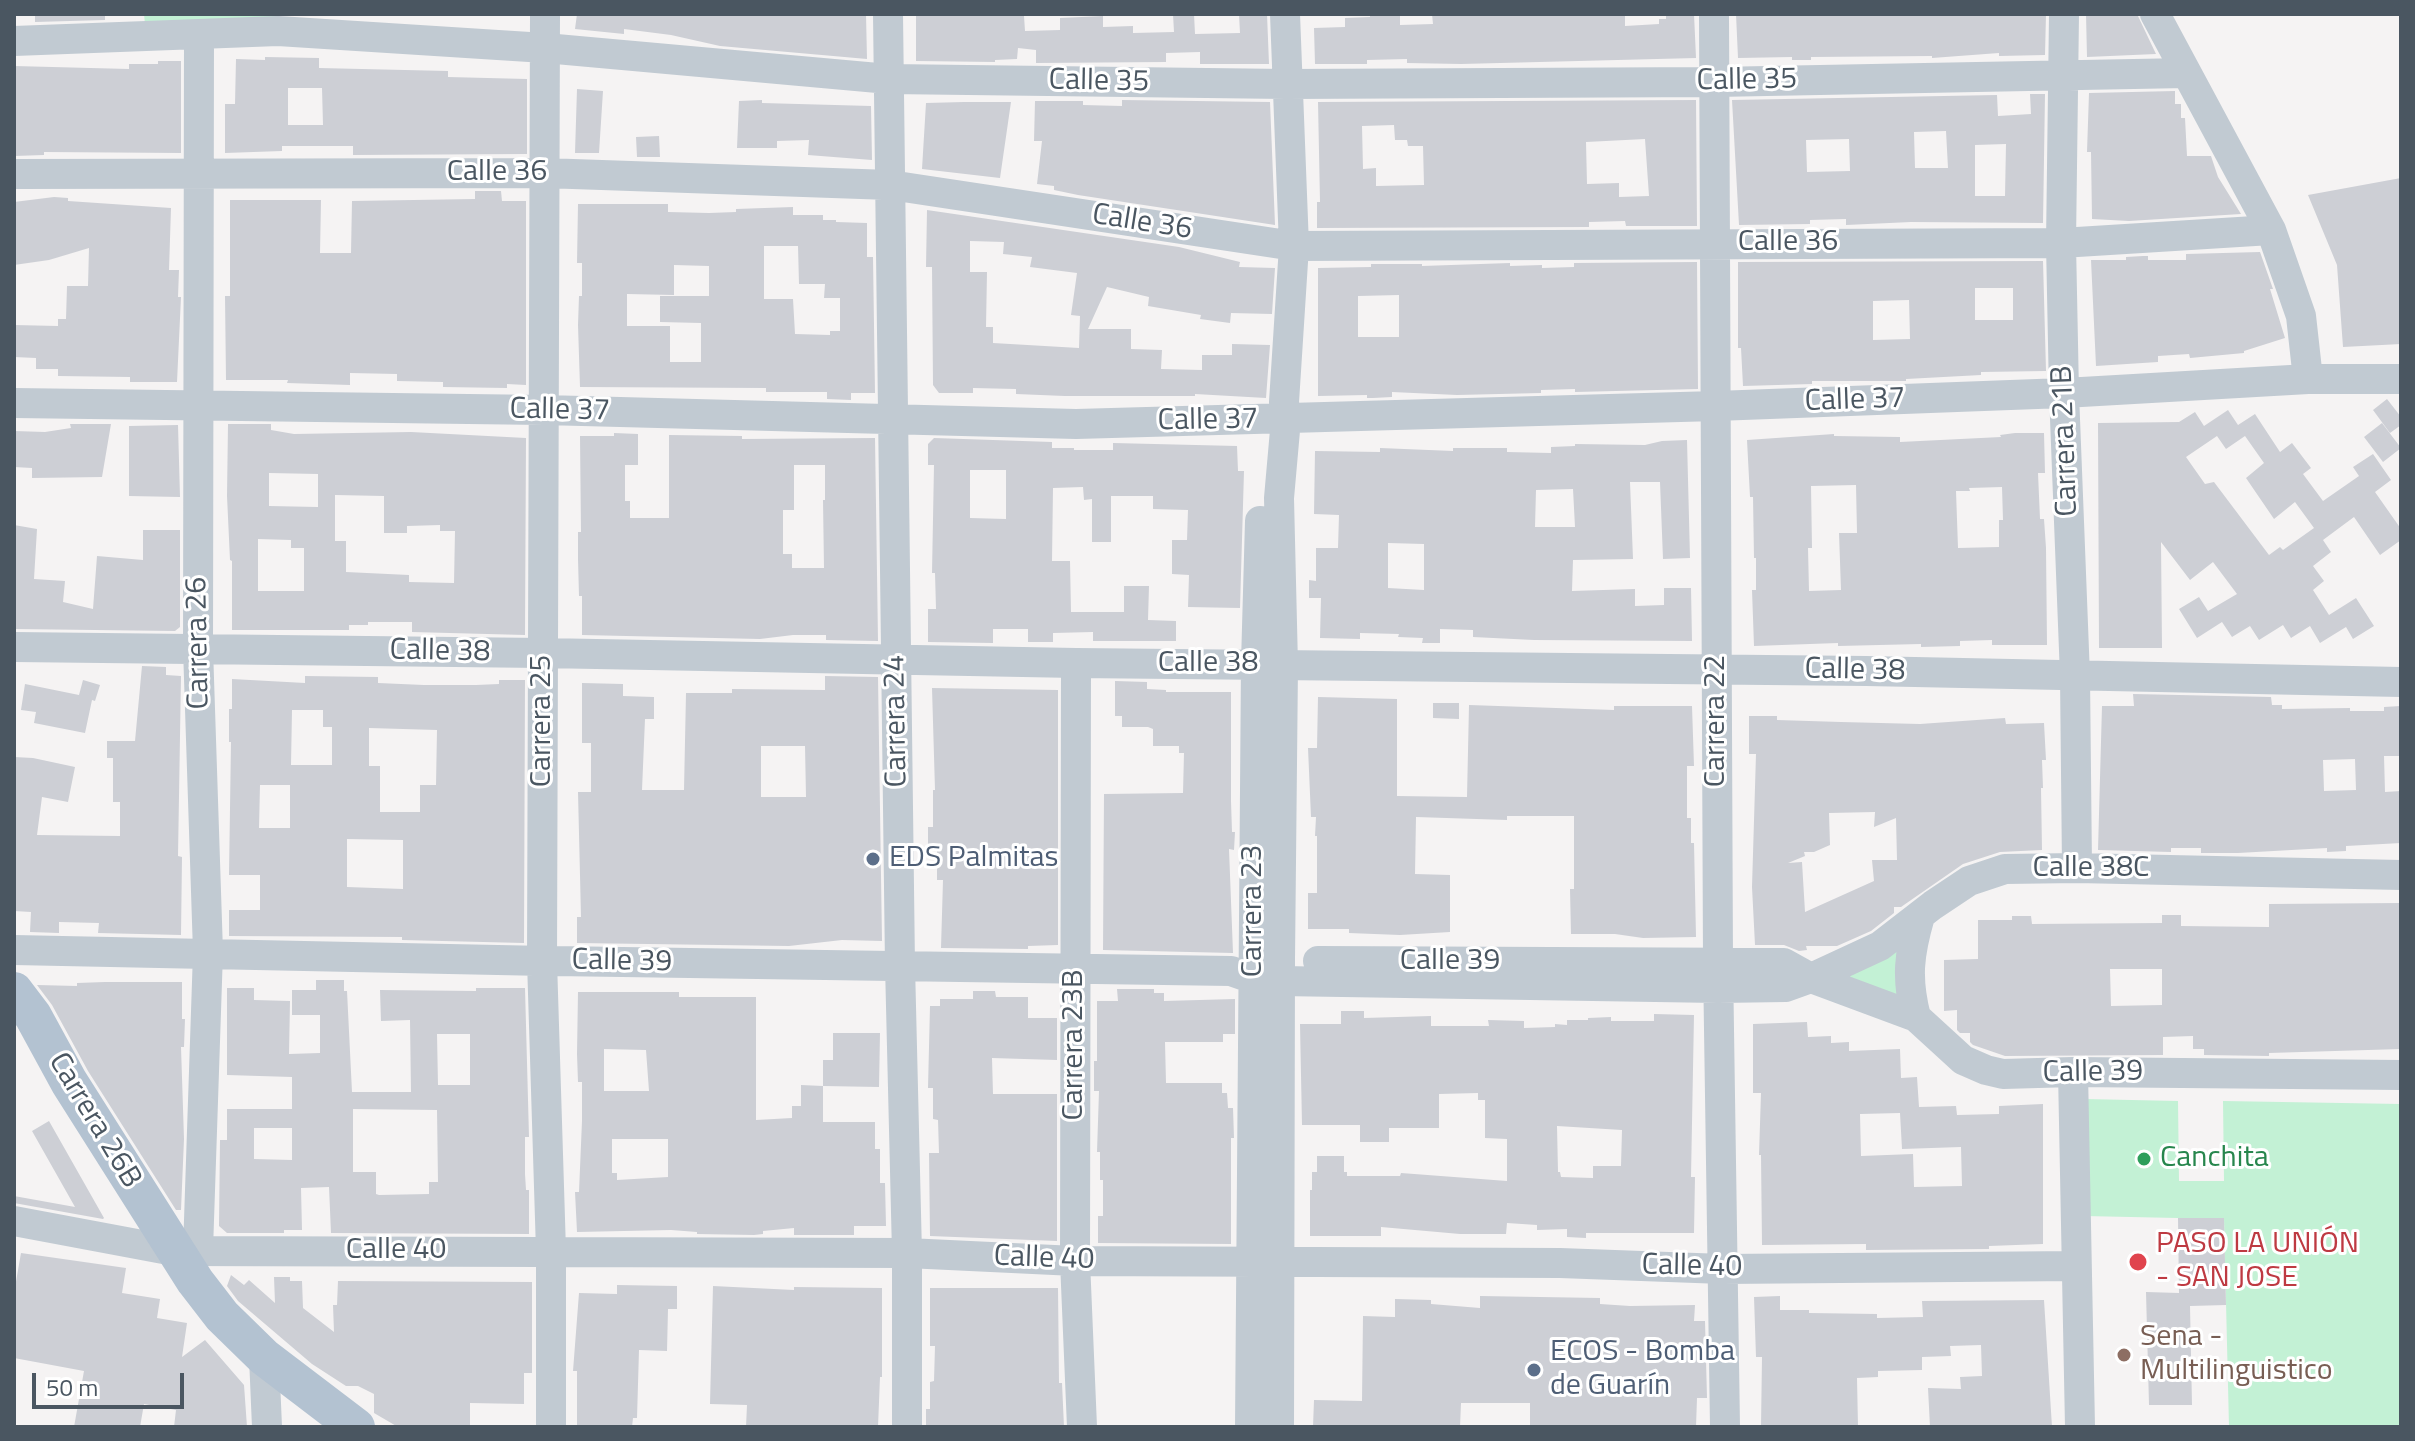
<!DOCTYPE html>
<meta charset="utf-8">
<style>
body{margin:0}
#map{position:relative;width:2415px;height:1441px;overflow:hidden;background:#f5f3f3;font-family:"Titillium Web",sans-serif}
canvas{display:block}
.frame{position:absolute;inset:0;border:16px solid #4a5661;pointer-events:none}
.scale{position:absolute;left:32px;top:1373px;width:152px;height:36px;box-sizing:border-box;border:4px solid #4a5661;border-top:0;padding-left:10px;font-size:24px;line-height:28px;white-space:nowrap;color:#4a5661;-webkit-text-stroke:6px #fff;paint-order:stroke}
</style>
<div id="map">
<canvas width="2415" height="1441"></canvas>
<div class="frame"></div>
<div class="scale">50 m</div>
</div>
<script>
const ctx = document.querySelector('canvas').getContext('2d');
ctx.lineJoin = 'round';
function fillPath(path, color) { ctx.fillStyle = color; ctx.fill(path, 'evenodd'); }
function stroke(path, color, width, dash) { ctx.strokeStyle = color; ctx.lineWidth = width; ctx.lineCap = dash ? 'butt' : 'round'; ctx.setLineDash(dash || []); ctx.stroke(path); }
function drawText(font, color, halo, rows, align = 'center') {
  ctx.font = font + ' "Titillium Web",sans-serif'; ctx.lineWidth = 6; ctx.setLineDash([]); ctx.textBaseline = 'middle'; ctx.strokeStyle = halo; ctx.fillStyle = color; for (const [text, x, y, turn = 0] of rows) {
    ctx.save(); ctx.translate(x, y); ctx.rotate((+turn || 0) * Math.PI / 180); ctx.textAlign = isNaN(turn) ? turn : align; if (halo) ctx.strokeText(text, 0, 0); ctx.fillText(text, 0, 0); ctx.restore();
  }
}
fillPath(new Path2D(`
 M144,14H277L278,31L146,35Z
 M1906,945L1903,1000L1831,978Z
 M2085,1099L2178,1101L2179,1181H2224L2223,1101L2401,1104V1427H2229L2224,1219L2084,1216Z`), '#c3f1d5');
fillPath(new Path2D(`
 M35,14H105V20L35,22Z
 M577,14H866L867,59L720,46L671,35L624,29V34L575,29Z
 M916,14L1024,16L1025,31L1060,30V18L1103,16V27L1133,26V33L1174,32L1173,14H1194L1195,34L1240,33L1239,14H1267L1269,64H1200V52L1166,53V62L1036,63V50L1018,48L1017,59L995,60V62L916,61Z
 M1370,14H1400V25L1433,24L1432,14L1625,15V26L1659,24V19H1666V14H1694L1696,58L1461,64L1407,63V59L1367,60V64H1315L1314,28L1345,27V18L1370,17Z
 M1736,14H2046L2045,55L1999,56V53L1932,58V56L1811,57V60H1792V57L1738,58Z
 M2086,14H2137L2156,54L2087,57Z
 M265,57L319,58V68L448,71V77L527,79V154L353,155V146H282V151L225,153V104H235L236,59L265,60ZM288,88H322L323,125H288Z
 M158,61H181V153L44,152V155L14,156V66L129,69V64H158Z
 M577,89L603,91L599,153H575Z
 M2175,91V104H2181V118H2185L2187,156H2211L2218,177L2241,214L2129,221L2092,219L2091,152H2087L2089,93Z
 M2030,94H2045L2043,223L1911,222L1846,225V219L1810,220V224L1739,225L1732,100L1997,95L1998,116L2031,114ZM1946,131L1948,168H1915L1914,132ZM1849,139L1850,171L1807,172L1806,140ZM2006,144L2005,196H1975V145Z
 M762,100V103L871,106L872,160L808,155L809,140L777,141V148H737L739,101Z
 M1122,100L1270,102L1275,225L1078,195L1054,190V186L1037,184L1042,141H1034L1035,101H1083V105L1122,106Z
 M1696,100L1697,226H1626L1625,221L1589,222V227L1317,228V202H1320L1318,102ZM1394,125L1395,140H1407L1408,146H1423L1424,185L1376,186V168L1363,169L1362,126ZM1645,139L1649,196L1619,197V183L1587,184L1586,142Z
 M964,102H1011L1000,178L922,169L926,103Z
 M659,136L660,157H637L636,137Z
 M2401,178V344L2343,347L2337,265L2308,195Z
 M475,191H501L502,201H526V385L507,384V388L443,387V382L397,381V374L350,373V385L287,383L288,380H226L225,296H230V200H321L320,253H351L352,201L475,199Z
 M54,197L68,198V201L171,208L169,270H179L178,297H181L177,382H130V377L58,376V369H36V358L14,357V325L58,326V319H66L67,286H88L89,248L49,260L14,265V202Z
 M578,204H668V212L709,213L736,212V209L793,207V215H823V220H836V222L867,223V257H873L875,393H851V400L827,399V392H766V388L580,387L578,325L579,296H582V263H577ZM764,246H798L799,284H825L824,298H840V331H830V335L795,334L793,299H764ZM674,265L709,266V296H660V322L701,323V362H670V326H627V294L674,295Z
 M927,210L1179,247L1240,262L1239,267L1275,268L1272,314L1231,313L1230,323L1200,319L1201,315L1148,306L1149,297L1107,287L1088,329H1131V349L1162,350L1161,369L1202,370V355H1232V344L1270,345L1266,398L1195,394V396H1065L1016,394V389L973,388V393H939L933,385L932,267H926ZM970,241L1004,242L1003,254L1032,257L1030,267L1077,273L1071,315L1080,316L1079,348L993,343V327H986L987,272H970Z
 M2260,252L2273,289H2270L2285,338L2244,351V353L2190,358L2189,354L2158,356V362L2096,366L2091,260H2126V257L2143,256H2148V260H2186V254Z
 M2043,261L2046,371L1981,372V375L1906,379V381H1812V384L1743,386L1741,348H1738V262ZM1975,288H2013V320H1975ZM1909,300L1910,339L1873,340V301Z
 M1697,262L1698,389L1575,392V389L1541,390V393L1457,395L1392,392V397L1373,398H1367V395L1318,396V268L1371,267V264H1422V266L1510,263V266L1542,265V268L1574,267V263ZM1399,295V337H1358V296Z
 M2387,399L2401,417V425L2390,433L2373,410Z
 M2228,410L2238,425L2255,414L2280,452L2292,443L2311,468L2303,474L2323,501L2359,476L2353,467L2373,454L2391,480L2375,492L2401,529V540L2380,555L2354,517L2323,540L2331,552L2313,566L2324,581L2313,590L2329,615L2356,598L2374,626L2353,639L2346,627L2320,643L2310,626L2291,638L2283,625L2259,640L2250,626L2232,637L2222,622L2197,638L2179,609L2199,597L2208,611L2237,594L2213,562L2190,580L2161,542L2162,648H2099L2098,423L2179,422L2195,412L2204,426ZM2217,436L2226,449L2245,436L2264,463L2246,478L2274,519L2295,502L2314,528L2283,550L2280,547L2269,555L2214,482L2205,484L2186,457Z
 M2382,423L2401,448L2383,462L2364,437Z
 M70,424H111L102,477L32,478V468L14,467V431L45,432L71,428Z
 M228,424H271V430L294,434L411,432L526,438L525,635L412,632V622H368V625H349V630H232V561L230,560L227,496ZM269,473L318,474V507L269,506ZM335,495L384,496V533H407V526L440,525V531H455L454,583L409,582V575L346,572V541H335ZM258,539L291,540V548H304V591H258Z
 M178,425L180,497L129,496V426Z
 M614,433L638,434V465H625V501H630V518H669V435L742,436V439L875,438L878,641L826,640V635H793L760,639L582,635V596H579L578,559V532H581L580,436H614ZM794,465H825V500H823L824,568H792V554H783V510H794Z
 M2015,433H2044L2045,473H2038L2040,519H2044L2046,548L2047,645H1992V640L1960,641V646L1921,647V644L1838,646V643L1754,646L1752,590H1756V558H1754L1753,497H1750L1747,440L1834,434V436L1900,437V442L2001,437L2000,435ZM1856,485L1857,533H1839L1841,590L1809,591L1808,548H1812L1811,486ZM2002,487L2003,520H1999V547L1958,548L1956,491H1970L1969,488Z
 M934,438L1052,442V448H1074V450H1113V443L1237,446L1238,471H1244L1240,608L1188,607L1189,575L1172,574V540H1187L1188,510L1153,509V496H1111V542H1092V499L1084,500L1083,487L1053,488L1052,561H1070L1071,612H1124V586H1149L1148,620L1176,621V641H1093V632L1053,633V642H1028V629H993V643L928,642V609H936L935,573H932L934,465H928V444ZM970,470H1006V519L970,518Z
 M1687,440L1690,558L1663,559L1660,482H1630L1633,559L1573,560L1572,591L1635,589V606L1664,605V588H1691L1692,641L1534,640L1473,637V630L1440,629V643H1422L1423,638L1398,637L1399,634L1360,633V639L1320,638L1321,598H1309V580L1316,581V548H1338L1339,515L1314,514L1315,451L1380,452V448L1453,451V448H1507V452L1551,453V447L1575,446V444L1645,445L1662,441ZM1573,489L1575,527H1535L1536,490ZM1388,543L1424,544V590L1388,588Z
 M14,525L37,529L34,579L65,581L63,602L93,609L97,556L143,560V530H180V627L175,631L14,629Z
 M142,666L166,667V675L181,676L178,856L182,857L181,935L98,933L99,923L59,922V933L30,932L31,912L14,911V757L33,758L75,767L68,802L42,797L37,835L120,836V802H113V758H107V741H135Z
 M305,676L378,677V683L424,685H476L499,684V680H525L524,943L402,940V937L229,936V910H260V875H229L231,742H229V709H232V679L305,683ZM292,710H323V727H332V765H291ZM369,728L437,730L436,785H420V812H380V766H369ZM260,785H290V828H259ZM347,839L403,840V889L347,887Z
 M825,676L878,677L882,941L842,940L789,946L577,943V917H581L578,792H591V743H582V683L623,684V696L654,697V719H645L642,790H684L686,693H732V689L825,690ZM761,746H805L806,797H761Z
 M83,680L100,685L95,701L92,700L85,733L34,723L36,712L21,710L25,684L79,695Z
 M1115,681L1147,682V689L1166,690V692H1231V801L1232,832H1235L1234,850L1229,849L1233,953L1103,950L1104,794L1183,793L1184,753H1179V746H1153V729L1148,727H1122V716H1115Z
 M932,688L1058,690V945L1028,946V949L941,948L943,880H937V850H928V827H933V790H935Z
 M2133,694L2271,697L2272,705H2282V709L2350,708V711H2384V707L2401,706V756H2384L2385,792L2401,791V843L2346,846V851L2327,852V848L2238,853H2201V848H2171V852L2098,850L2102,706H2134ZM2355,759L2356,790L2324,791L2323,760Z
 M1318,697L1397,699V796L1467,797L1469,705L1614,710V706H1692L1694,766H1687V818H1691V843H1694L1696,937L1643,938L1615,934H1571L1570,889H1574V816H1507V820L1416,817L1415,874L1450,875V932L1400,935L1349,933V929H1308V893H1317V836H1315L1316,817H1311L1308,748H1317Z
 M1433,703H1459V719L1433,718Z
 M1749,716H1777V720L1841,722L1920,724L2005,718L2006,724L2044,723L2046,760H2042L2043,788H2041L2042,850L2000,852L1963,864L1901,907H1894V913L1871,931L1837,946H1806L1807,950L1799,951L1784,945H1755L1752,887L1756,754H1749ZM1875,812L1874,827L1896,818L1897,860H1872L1874,881L1805,912L1802,862L1788,863L1805,856L1804,852H1814L1830,845L1829,813Z
 M2401,903V1049L2269,1053V1056L2204,1055V1049H2193V1036L2163,1037V1055L2005,1056L1973,1045L1970,1042V1033H1960L1957,1030V1010L1944,1011V960L1978,959V920H2012V916H2031L2032,924L2162,923V915H2181V926L2269,927V904ZM2110,969H2162V1005L2111,1006Z
 M316,980H344V991H347L352,1092H411L410,1020L381,1021L380,990L476,991V988H525L529,1137H525V1174L526,1190H529V1234L331,1233L329,1187L301,1188L302,1230H284V1233H227L219,1226L220,1140H227V1109H292V1077L227,1075V988H254V1000L290,1001L289,1054L320,1053V1015H292V990H316ZM437,1034H470V1085H438ZM353,1109L437,1110L438,1182H429V1194L379,1195L376,1194V1172H353ZM254,1128H292V1160L254,1159Z
 M105,982H182V1019H185L184,1047H181L184,1139L181,1210H176L88,1071L52,1005L37,985L77,986V983Z
 M1117,989H1154V993H1164V1001L1235,999V1034H1223V1042H1165L1166,1083H1222V1093H1227L1228,1108H1233L1234,1138H1231V1244L1098,1243V1216H1103V1180H1100V1152H1097L1099,1091H1094V1061H1097V1001H1118Z
 M973,991H995L996,997H1028V1018H1057V1060L992,1058L993,1094H1057V1241L930,1236L929,1153H939L938,1120L933,1119V1088H928L930,1006H940V999H973Z
 M578,992H679V997H756V1120L792,1118V1106H801V1085L823,1086V1060H833V1033H880L879,1087L823,1086V1122H875V1149H880V1183H885L886,1226H854V1235H794V1228L763,1231V1234L754,1235L697,1234V1232L671,1230L577,1232L575,1192H579L582,1121V1082H578L577,1054ZM604,1049L646,1050L649,1091H604ZM612,1139H668V1177L617,1180V1173H612Z
 M1341,1011H1364V1018L1431,1016V1026H1489L1488,1020L1524,1021V1028L1555,1027V1024L1567,1025V1020H1588V1018L1611,1017V1021H1654V1014L1694,1015L1691,1177H1695L1694,1233H1586V1238L1567,1237V1229L1537,1230V1225L1507,1223L1506,1234H1460L1381,1227V1236H1310V1190H1312V1172H1317V1156H1344V1172H1347V1176H1400L1401,1173L1507,1181V1139L1485,1138V1100H1478V1093L1439,1094V1128H1389V1142H1360V1125H1302L1300,1024H1341ZM1557,1126L1622,1130L1621,1166H1593V1178L1561,1177L1560,1172H1558Z
 M1807,1022L1808,1037L1831,1036V1043L1849,1042V1051L1900,1049L1901,1078L1917,1077L1919,1107L1956,1106L1957,1115L1999,1114V1106L2043,1104V1244L1989,1246V1249L1866,1250V1244L1762,1245L1761,1155H1759L1761,1093H1753V1024ZM1900,1113L1902,1149L1961,1147L1962,1186L1914,1187L1913,1154L1861,1156L1860,1114Z
 M49,1121L104,1218L103,1219L14,1203V1196L75,1207L32,1131Z
 M2178,1218H2224L2226,1305L2190,1306L2192,1405H2149L2146,1292L2179,1293Z
 M21,1253L126,1268L122,1293L160,1299L157,1318L187,1323L182,1357L205,1340L244,1385L247,1427H174L176,1410L144,1404L140,1427H74L84,1371L14,1358V1293Z
 M231,1275L244,1285L249,1280L275,1303L274,1277H290V1281H302L303,1308L334,1332L333,1305H337L338,1281L532,1282V1373H524V1404L470,1403V1427H398L374,1413V1394L358,1386H346L312,1364L238,1301L227,1286Z
 M617,1285L677,1286V1309H668L667,1351L639,1350L637,1418H633L632,1427H577V1371H573L579,1293L617,1294Z
 M713,1286L794,1290V1287L882,1288V1377H880L878,1427H746L747,1405L710,1404Z
 M930,1288H1058L1059,1383H1062L1064,1427H926V1409H930V1382L934,1381L935,1346H930Z
 M1480,1296L1600,1298V1304L1630,1306L1695,1305L1694,1321H1705L1707,1398H1697L1696,1427H1530V1403H1461L1460,1427H1313L1314,1400L1362,1401L1363,1316L1395,1317V1299L1431,1300V1304L1480,1308Z
 M1780,1296V1310H1809V1313L1877,1314V1318L1923,1317L1922,1301L2044,1300L2052,1427H1930L1928,1388L1961,1389L1960,1377L1982,1376L1981,1345L1950,1346L1951,1356L1922,1357V1370L1878,1371V1377L1857,1378L1858,1427H1761L1762,1357H1756L1754,1297Z`), '#cdcfd5');
stroke(new Path2D(`
 M545,14L542,961L551,1251V1427
 M888,14L900,965L907,1253V1427
 M1714,14L1718,963L1725,1427
 M2064,14L2061,243L2064,393L2075,676L2077,868
 M2155,14L2271,230L2301,316L2308,379
 M14,41L278,31L545,48L889,79L1286,84L1715,82L2186,73
 M14,174L544,173L890,185L1294,246L2061,243L2271,230
 M14,403L544,410L1076,424L1716,406L2064,393L2308,379H2401
 M14,647L543,653L1076,663L1866,671L2401,682
 M1076,663L1075,1261L1082,1427
 M14,950C191,952 369,959 546,961C774,964 1002,966 1231,971L1254,979L1280,981L1718,988L1786,987L1811,978L1880,946L1933,905L1969,881L2005,869L2077,868L2401,875
 M1318,961L1784,963L1811,978L1916,1017L1963,1060L1986,1070L2003,1074L2073,1072L2401,1075
 M1916,1017C1906,978 1909,954 1920,916
 M2073,1072L2080,1427
 M14,1221L174,1251L907,1253L1075,1261L1560,1263L1723,1269L2076,1266
 M198,1250L208,952L198,648L199,35
 M264,1357L267,1427
 M1250,1427L1256,663L1260,521
 M1279,1427L1280,960L1283,665L1279,498L1286,419L1284,402L1294,246L1285,14`), '#c1cad2', 30);
stroke(new Path2D(`
 M14,991L33,1016L69,1082L195,1281L222,1316L264,1357L356,1427`), '#b3c2d1', 38);
for (const [x, y, r, color] of [
 [873,859,8,"#5c6f8a"],
 [2144,1159,8,"#2e9e5b"],
 [2138,1262,10,"#e0444e"],
 [2124,1355,8,"#8d6e63"],
 [1534,1370,8,"#5c6f8a"]
]) { const dot = new Path2D(); dot.arc(x, y, r, 0, 2 * Math.PI); ctx.fillStyle = color; ctx.fill(dot); stroke(dot, '#fff', 3); }
drawText('30px', '#4a5661', '#fff', [
 ["Calle 35",1747,81,-1],
 ["Calle 35",1099,82,1],
 ["Calle 36",497,173],
 ["Calle 36",1142,223,9],
 ["Calle 36",1788,243],
 ["Calle 37",1855,401,-2],
 ["Calle 37",560,411,1],
 ["Calle 37",1208,421,-1],
 ["Carrera 21B",2066,441,-92],
 ["Carrera 26",199,643,-91],
 ["Calle 38",440,652,1],
 ["Calle 38",1208,664],
 ["Calle 38",1855,671,1],
 ["Carrera 25",543,721,-90],
 ["Carrera 24",897,721,-91],
 ["Carrera 22",1717,721,-90],
 ["Calle 38C",2091,869],
 ["Carrera 23",1254,911,-90],
 ["Calle 39",622,962,1],
 ["Calle 39",1450,962],
 ["Carrera 23B",1075,1045,-90],
 ["Calle 39",2093,1073,-1],
 ["Carrera 26B",94,1121,59],
 ["Calle 40",396,1251],
 ["Calle 40",1044,1259,2],
 ["Calle 40",1692,1267,1]
]);
drawText('30px', '#4e5e75', '#fff', [
 ["EDS Palmitas",889,859],
 ["ECOS - Bomba",1550,1353],
 ["de Guarín",1550,1387]
], 'left');
drawText('30px', '#27864d', '#fff', [
 ["Canchita",2160,1159]
], 'left');
drawText('30px', '#be3a42', '#fff', [
 ["PASO LA UNIÓN",2156,1245],
 ["- SAN JOSE",2156,1279]
], 'left');
drawText('30px', '#785e54', '#fff', [
 ["Sena -",2140,1338],
 ["Multilinguistico",2140,1372]
], 'left');
</script>
